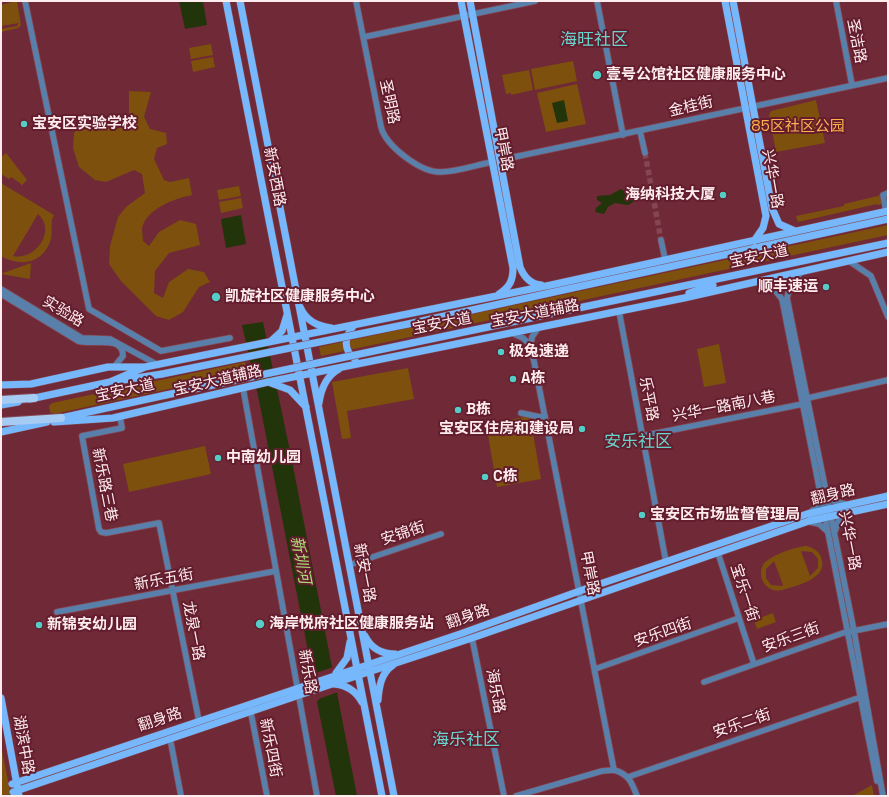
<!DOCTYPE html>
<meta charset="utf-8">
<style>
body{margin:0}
#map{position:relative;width:889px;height:797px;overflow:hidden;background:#6f2937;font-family:"Space Grotesk",sans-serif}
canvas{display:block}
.frame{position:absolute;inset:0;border:2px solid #feecee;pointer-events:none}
</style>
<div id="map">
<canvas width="889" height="797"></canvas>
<div class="frame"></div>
</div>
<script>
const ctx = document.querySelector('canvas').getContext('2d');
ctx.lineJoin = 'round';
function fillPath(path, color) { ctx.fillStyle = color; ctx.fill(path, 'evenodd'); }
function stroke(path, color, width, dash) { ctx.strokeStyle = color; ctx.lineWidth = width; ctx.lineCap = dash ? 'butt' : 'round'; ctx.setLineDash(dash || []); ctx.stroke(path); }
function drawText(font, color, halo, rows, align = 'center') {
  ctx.font = font + ' "Space Grotesk","Noto Sans SC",sans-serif'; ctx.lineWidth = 4; ctx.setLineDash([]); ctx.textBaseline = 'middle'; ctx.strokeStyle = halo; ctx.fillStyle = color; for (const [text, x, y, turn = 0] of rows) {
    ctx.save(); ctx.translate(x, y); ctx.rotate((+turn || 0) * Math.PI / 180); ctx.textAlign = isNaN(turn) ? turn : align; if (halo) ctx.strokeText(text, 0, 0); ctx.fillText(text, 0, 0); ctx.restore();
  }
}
fillPath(new Path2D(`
 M17,1L21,25L18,28L1,32V29L17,26L19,23L1,26V5Z
 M211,44L213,55L191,59L189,48Z
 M213,57L215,67L193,72L191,61Z
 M573,61L577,81L535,90L531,69Z
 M529,70L533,90L511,95V93L506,94L502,75Z
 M577,84L586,124L546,132L537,93Z
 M129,91L151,92L144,117L150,129L166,133L167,144L157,148L154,159L164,180L170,182L189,178L192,195C176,198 145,209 142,229C142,233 143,237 143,241L149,246L159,232L180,220L196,224L200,245L169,253L155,271L154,293L163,298L169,282L188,269L204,272L210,282L199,287L183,312L169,320L156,316L121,281L109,264L110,246L118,217L126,207L145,193L142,174L134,170L106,182L95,180L79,167L73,148L74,133L85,121L102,118L117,129L129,124Z
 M816,100L825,143L776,152L769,115L771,111Z
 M6,153L27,180L21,186V184L11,177L9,179L1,174V157Z
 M1,183L54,215C49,223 54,232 50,242C42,264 19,267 1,256ZM38,214C57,231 35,261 13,256Z
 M239,186L241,196L219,200L217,190Z
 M882,195L883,204L877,205V204L798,222L796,216L844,206V204Z
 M241,198L243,208L221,213L219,202Z
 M888,225V235L321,356L319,347Z
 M31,263L30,279L1,274L3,273Z
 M719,344L726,383L704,387L697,349Z
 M245,362L247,372L54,414L50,412L49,406L52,403Z
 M408,368L414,399L347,411L351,438L342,439L332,382Z
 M530,416L541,479L497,487L486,424Z
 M205,446L211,474L129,492L123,464Z
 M807,546C813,548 819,551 821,557C830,578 797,586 782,590C768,594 756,578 763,565C768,556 797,546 807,546ZM801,551L812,552L818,559V568L810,576ZM774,561L783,585L782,586L771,585L766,578V569Z
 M773,613L776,622L757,629L754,620Z
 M1,745L11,796H1Z
 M872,785L874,796H852Z`), '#7d500d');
fillPath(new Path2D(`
 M179,1H203L207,25L185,29Z
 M564,100L568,121L557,123L552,103Z
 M621,189L628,194L634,195L633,202L628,205L615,203L608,207L604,214L595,212L596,208L602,203L597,200V196L610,195Z
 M241,215L246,244L226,248L221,219Z
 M263,322L291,456L357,796H336L317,702L320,698L311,653L308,651L260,405L242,325Z`), '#21340a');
fillPath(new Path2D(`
 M333,667L338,692L316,700L318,698L313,674Z`), '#6f2937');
stroke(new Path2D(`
 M645,153L661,240`), '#844652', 5.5, [5.5, 3]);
const minor = new Path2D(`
 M25,1L89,309L161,351L230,338
 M356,1L381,127C386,146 420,172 440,172C457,172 476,165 492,162
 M597,1L623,135
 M836,1L852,85
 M364,37L535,1
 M640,131L645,153
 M500,160L888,78
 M886,211L883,195L888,193
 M661,240L665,259
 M849,261L871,276L888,317
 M801,272L790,286L787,298L854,631L883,796
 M758,282L774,289L782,299L877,781
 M1,289L82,338L110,339L158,365
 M1,294L78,341C91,346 123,334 123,356L114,367
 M619,311L666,562
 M539,327L532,337L531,346L614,770C629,774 632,783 637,796
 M512,333L523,338L531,346
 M243,388L317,796
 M521,413L540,417L545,416
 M120,417L122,428L82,436L99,529L101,532L106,533L159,523L199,721
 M642,436L803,404L808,398L888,380
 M828,493L834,501L845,504
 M809,513L816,508L820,496
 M810,522L819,524L828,532
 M835,531L839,520L847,514
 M718,553L754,664
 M349,565L441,534
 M57,612L276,571
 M472,638L504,796
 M595,669L739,618
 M704,682L843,633L888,624
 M250,708L267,796
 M170,738L181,796
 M628,777L864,696
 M516,796L602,771L614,770`);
const major = new Path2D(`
 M226,1L382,796
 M240,1L394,796
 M461,1L513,268C513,280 510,287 499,294
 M470,1L520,267C524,277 530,284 541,285
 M725,1L766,216L763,228L754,241
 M733,1L772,208L779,224L795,231
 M689,293L713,285
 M300,307C306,321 317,326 331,328
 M408,324L888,219
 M354,325C345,336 342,349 355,359
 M271,341L282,331L287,315
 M412,343L888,243
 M110,382L145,367L551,285L888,211
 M271,383L290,390L306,407
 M1,385L31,384L108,367H143
 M30,399L110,382L162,374
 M319,403C321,389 326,376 339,369
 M1,405L18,402
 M61,418L166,395
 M54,422L113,418L268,382L684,298L888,252
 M1,432L47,422
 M365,636C371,648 382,654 395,654
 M336,673L347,658L350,642
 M334,684C346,685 356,691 362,702
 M1,698L19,796
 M378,700C379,687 381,673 393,665
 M12,784L460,634L588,588L807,514L888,496
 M13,792L332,684L472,638L809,521L888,504`);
const highway = new Path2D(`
 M1,400L34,398
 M1,422L61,418`);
stroke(minor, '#864854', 7);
stroke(major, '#864854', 8);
stroke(highway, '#864854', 10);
stroke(minor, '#5880aa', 5.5);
stroke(major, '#76b8fb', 7);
stroke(highway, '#a6ccf4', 8);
const majorBridge = new Path2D(`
 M162,374L408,324
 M166,395L412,343`);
stroke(majorBridge, '#864854', 8, []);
stroke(majorBridge, '#76b8fb', 7);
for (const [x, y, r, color] of [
 [597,75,5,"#54cdc7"],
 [24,124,4,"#54cdc7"],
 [723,195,4,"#54cdc7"],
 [826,287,4,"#54cdc7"],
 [216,297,5,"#54cdc7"],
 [501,352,4,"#54cdc7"],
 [513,379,4,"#54cdc7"],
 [458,410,4,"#54cdc7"],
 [582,429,4,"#54cdc7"],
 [218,458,4,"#54cdc7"],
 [485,477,4,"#54cdc7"],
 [642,515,4,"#54cdc7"],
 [260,624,5,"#54cdc7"],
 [39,625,4,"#54cdc7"]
]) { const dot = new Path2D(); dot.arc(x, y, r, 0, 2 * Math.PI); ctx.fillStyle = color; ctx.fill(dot); stroke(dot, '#631d2d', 1.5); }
drawText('15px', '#feecee', '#631d2d', [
 ["圣洁路",856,41,79],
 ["圣明路",389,102,78],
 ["金桂街",691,107,-13],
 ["甲岸路",503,149,79],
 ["新安西路",274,177,79],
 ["兴华一路",772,179,80],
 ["宝安大道",759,257,-12],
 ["实验路",63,312,31],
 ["宝安大道辅路",535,314,-11],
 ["宝安大道",442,324,-11],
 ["宝安大道辅路",218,381,-13],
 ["宝安大道",125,391,-12],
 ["乐平路",648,399,79],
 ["兴华一路南八巷",724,407,-11],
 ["新乐路三巷",104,485,79],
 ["翻身路",833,495,-13],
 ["安锦街",403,534,-18],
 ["兴华一路",849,541,79],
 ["新安一路",364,573,79],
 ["甲岸路",589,573,79],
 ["新乐五街",164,580,-11],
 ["宝乐一街",744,593,72],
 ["翻身路",468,617,-19],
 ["龙泉一路",193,631,79],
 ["安乐四街",663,633,-19],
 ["安乐三街",791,638,-20],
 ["新乐路",307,672,80],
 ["海乐路",495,691,79],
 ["翻身路",160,720,-18],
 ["安乐二街",742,724,-19],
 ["湖滨中路",23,745,80],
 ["新乐四街",270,748,79]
]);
drawText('bold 15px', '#feecee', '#631d2d', [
 ["壹号公馆社区健康服务中心",606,75],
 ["宝安区实验学校",32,124],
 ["海纳科技大厦",715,195,"right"],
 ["顺丰速运",818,287,"right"],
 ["凯旋社区健康服务中心",225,297],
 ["极兔速递",509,352],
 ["A栋",521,379],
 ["B栋",466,410],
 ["宝安区住房和建设局",574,429,"right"],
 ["中南幼儿园",226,458],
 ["C栋",493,477],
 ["宝安区市场监督管理局",650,515],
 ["海岸悦府社区健康服务站",269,624],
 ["新锦安幼儿园",47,625]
], 'left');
drawText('15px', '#feb14d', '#631d2d', [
 ["85区社区公园",798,127]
]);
drawText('italic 16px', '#ade078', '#631d2d', [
 ["新圳河",300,560,79]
]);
drawText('17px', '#68d4cd', '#631d2d', [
 ["海旺社区",594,40],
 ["安乐社区",638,442],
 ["海乐社区",466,740]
]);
</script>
